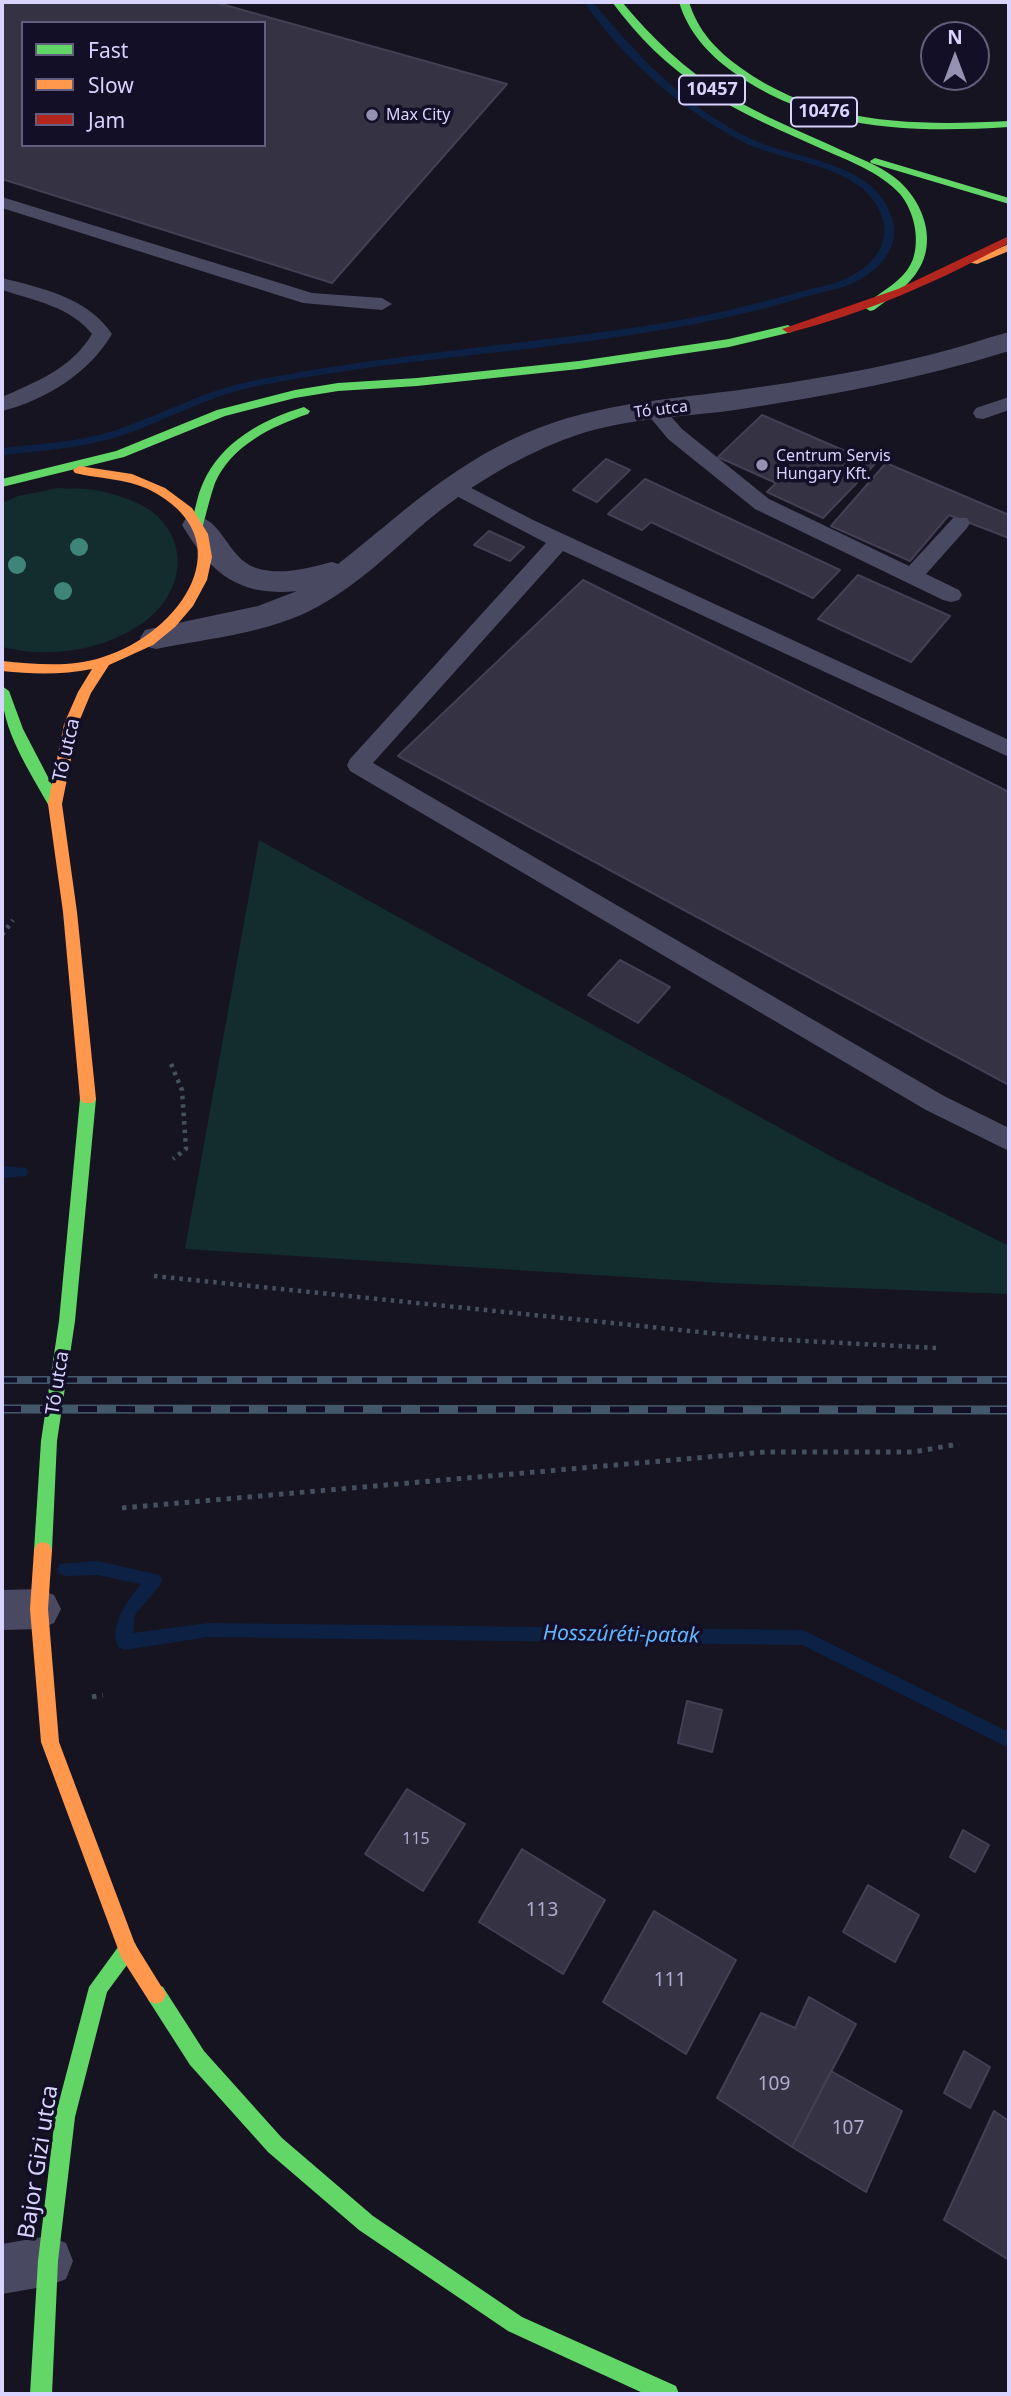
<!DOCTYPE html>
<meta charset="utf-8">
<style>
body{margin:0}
#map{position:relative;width:1011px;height:2396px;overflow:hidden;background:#161421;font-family:"Noto Sans",sans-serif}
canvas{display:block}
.frame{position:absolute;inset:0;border:4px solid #d9d4ff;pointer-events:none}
.legend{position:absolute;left:21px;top:21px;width:245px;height:126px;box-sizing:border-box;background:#130f26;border:2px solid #625e7d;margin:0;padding:9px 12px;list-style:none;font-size:21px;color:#d9d4ff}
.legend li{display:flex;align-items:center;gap:14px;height:35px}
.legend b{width:35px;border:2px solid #625e7d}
.north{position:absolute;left:920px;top:21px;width:70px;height:70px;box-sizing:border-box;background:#130f26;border:2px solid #625e7d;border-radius:50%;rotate:0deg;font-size:19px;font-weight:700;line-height:28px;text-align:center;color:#d9d4ff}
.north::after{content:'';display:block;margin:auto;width:24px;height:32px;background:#9591b1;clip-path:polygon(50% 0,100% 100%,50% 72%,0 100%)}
</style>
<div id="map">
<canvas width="1011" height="2396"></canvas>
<div class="frame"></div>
<ul class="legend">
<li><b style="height:9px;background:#63d668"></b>Fast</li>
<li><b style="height:9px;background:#ff974d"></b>Slow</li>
<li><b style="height:9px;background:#b3261e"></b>Jam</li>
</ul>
<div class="north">N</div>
</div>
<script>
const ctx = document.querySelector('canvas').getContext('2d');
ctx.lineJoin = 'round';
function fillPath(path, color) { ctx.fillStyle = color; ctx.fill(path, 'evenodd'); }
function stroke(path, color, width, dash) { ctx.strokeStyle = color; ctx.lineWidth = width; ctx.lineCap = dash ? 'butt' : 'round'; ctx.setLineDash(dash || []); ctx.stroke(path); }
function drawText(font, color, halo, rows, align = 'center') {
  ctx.font = font + ' "Noto Sans",sans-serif'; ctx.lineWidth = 7; ctx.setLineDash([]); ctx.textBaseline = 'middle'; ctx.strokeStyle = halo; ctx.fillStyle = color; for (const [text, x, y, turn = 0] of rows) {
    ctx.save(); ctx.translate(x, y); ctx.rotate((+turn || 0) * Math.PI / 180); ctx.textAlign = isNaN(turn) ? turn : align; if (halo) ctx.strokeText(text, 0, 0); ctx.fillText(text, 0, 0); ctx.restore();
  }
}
fillPath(new Path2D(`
 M58,488C72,489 87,488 101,491C121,496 148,504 162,521C192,556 176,601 140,625C99,652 49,658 2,647V503L18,496Z
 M259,840L836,1159L1009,1246V1294L722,1283L185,1249Z`), '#132c2d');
fillPath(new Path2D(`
 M584,2H593C638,57 693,115 761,143C806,161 878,164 893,221C900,246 880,269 859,280C846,288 830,290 815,294C793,300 772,307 750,312C587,352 417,353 253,387C206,397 165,421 121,436C82,448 42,451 2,455V448C39,444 77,442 113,431C162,415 206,389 257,380C385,355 516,345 645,326C700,318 753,305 807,290C822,286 837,284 851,276C873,265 891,243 882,217C866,169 801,164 760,149C745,144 732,136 718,128C667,97 618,51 584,2Z
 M2,1166L26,1168L28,1172L26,1176L2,1178Z
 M97,1561L160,1575L162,1580L160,1585L135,1615L133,1633L208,1623L803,1630L1009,1732V1748L802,1645L208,1637L124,1650L118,1647C109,1625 127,1601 141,1584L97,1575L65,1576L60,1574L57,1569L60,1564Z`), '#0d2144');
const building = new Path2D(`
 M2,2H214L507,84L332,283L2,179ZM23,23H264V145H23Z
 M762,415L875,464L823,518L767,492L776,483L718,457Z
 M606,459L630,470L597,502L573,490Z
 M886,463L1009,515V538L949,515L910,561L831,526Z
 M645,479L840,570L813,598L651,522L642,530L608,514Z
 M489,531L524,547L510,561L474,545Z
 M858,575L950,616L911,662L818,619Z
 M583,580L1009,792V1085L398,756Z
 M620,960L670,987L638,1023L588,995Z
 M687,1701L722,1710L712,1752L678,1743Z
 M407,1789L465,1824L423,1891L365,1854Z
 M963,1830L989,1845L975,1872L950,1857Z
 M522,1849L605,1900L563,1974L479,1922Z
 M868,1885L919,1915L895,1962L843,1932Z
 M654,1911L736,1960L686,2054L603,2002Z
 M809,1997L856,2024L792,2147L717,2098L761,2013L795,2028Z
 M964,2051L990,2067L970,2108L944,2093Z
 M831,2071L902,2111L866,2192L792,2147Z
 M994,2111L1009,2121V2260L944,2220Z`);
fillPath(building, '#343243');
stroke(building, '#433f54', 2);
stroke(new Path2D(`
 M2,935L13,920
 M171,1064L182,1090L186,1149L173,1159
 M154,1276L768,1339L936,1348`), '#44505f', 4.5, [3.5, 5]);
stroke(new Path2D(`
 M122,1508L765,1452H913L959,1444
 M92,1697L103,1695`), '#44505f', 5, [4.5, 6]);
fillPath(new Path2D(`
 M2,197L312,293L382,298L392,304L382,310L303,303L2,208Z
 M2,278C42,288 88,298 112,334C89,373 46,400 2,411V397C36,382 72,368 92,334C71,307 33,300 2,290Z
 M1009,397V410L983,419L976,418L973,413L976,408Z
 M654,404L661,405L682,429L769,499L909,566L953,518H967L970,523L967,528L926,574L959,590L962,595L959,600L951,602L943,600L755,509L668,439L644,410L647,405Z
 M454,479L533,520L1009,740V757L563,551L373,763L944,1096L1009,1128V1151L926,1110L350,771L347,765L350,759L546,543L447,491L444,486L447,481Z`), '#4a4962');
fillPath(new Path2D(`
 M1009,332V351C920,379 828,396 735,410C677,418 618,418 563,440C514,459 468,487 427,521C392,551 360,583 319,606C271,633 210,638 156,649L145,646L140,638L145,630L258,606L297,591C238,597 211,573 182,525L186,518C221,508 224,557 256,568C280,576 309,568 332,562L338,564C402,514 447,468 524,434C601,400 684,399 767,386C822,378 878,368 933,354C958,348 983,339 1009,332Z
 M39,1589L54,1595L61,1609L54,1623L39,1629L2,1630V1590Z
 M48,2236L66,2243L73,2261L66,2279L48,2286L2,2294V2244Z`), '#4a4962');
fillPath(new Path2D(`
 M612,2H622C652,38 685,70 725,94C762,116 802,132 841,150C859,158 878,165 894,177C923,199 940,243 915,275C904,290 888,299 874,310L870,311L864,307C880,290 904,283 913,259C920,238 914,211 900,194C880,172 849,161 822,149C782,131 741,114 704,90C668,67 637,36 612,2Z
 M679,2H689C698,31 716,50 741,68C820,125 915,126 1009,121V127C913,133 814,131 733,72C708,54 688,32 679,2Z
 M875,158L1009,198V204L871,163L870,161Z
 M788,325L794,329L792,332L729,347L579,369L417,386L338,391L295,398L225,416L124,457L2,487V479L116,451L217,410L295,390L338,383L417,378L579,361L729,339Z
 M304,407L310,411L308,414C272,426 231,446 215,483C210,497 207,511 203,525L201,528H193L191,525C195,511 197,496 203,483C221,442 263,419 304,407Z
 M2,686L9,691L23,729L62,804L60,808H50C30,771 0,729 2,686Z
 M88,1093L93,1095L96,1099L75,1321L57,1441L52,1550L49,1556L43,1558L37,1556L34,1550L41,1441L59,1321L80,1099L83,1095Z
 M128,1940L135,1943L138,1950L107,1992L75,2117L58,2261L52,2394H30L38,2261L55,2117L89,1987L121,1943Z
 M156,1984L163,1987L204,2051L282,2138L373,2216L522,2317L676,2386L679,2394H645L508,2331L359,2230L268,2152L190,2065L149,2001L146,1994L149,1987Z`), '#63d668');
fillPath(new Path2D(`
 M1009,244V251L977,264L967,262Z
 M79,466L132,474L165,488L192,508L208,534L212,557L207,580L193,606L175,627L153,645L109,665L91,693L78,724L62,804L77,912L96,1099L93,1103H83L80,1099L63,912L48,804L64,724L78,692L92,669C62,675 32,674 2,671V661C35,664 70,668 103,657C181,633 247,538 148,489C124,478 99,479 75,473L73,470Z
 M43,1542L49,1544L52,1550L48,1609L59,1742L135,1944L166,1994L163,2001L156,2004L149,2001L121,1957L41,1742L30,1609L34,1550L37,1544Z`), '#ff974d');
fillPath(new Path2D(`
 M1009,236V243C938,282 866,313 788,333L782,329L898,289Z`), '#b3261e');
const railFar1 = new Path2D(`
 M2,1380H1009`);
const rail = new Path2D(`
 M2,1409L1009,1410`);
stroke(railFar1, '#43596b', 8);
stroke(rail, '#43596b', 9);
stroke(railFar1, '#130f26', 5, [15]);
stroke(rail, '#130f26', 6, [19]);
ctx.fillStyle = '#3e8478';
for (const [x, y] of [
 [79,547],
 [17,565],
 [63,591]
]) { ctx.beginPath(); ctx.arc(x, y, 9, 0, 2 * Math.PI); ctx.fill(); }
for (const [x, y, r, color] of [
 [372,115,7,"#9591b1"],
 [762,465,7,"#9591b1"]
]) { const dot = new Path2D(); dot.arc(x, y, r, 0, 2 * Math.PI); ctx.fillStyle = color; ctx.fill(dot); stroke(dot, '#130f26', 2.5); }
drawText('16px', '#d9d4ff', '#130f26', [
 ["Max City",386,115],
 ["Centrum Servis",776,456],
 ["Hungary Kft.",776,474]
], 'left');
drawText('16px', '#d9d4ff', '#130f26', [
 ["Tó utca",661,410,-7]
]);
drawText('16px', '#b0acd0', null, [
 ["115",416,1839]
]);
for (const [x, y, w] of [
 [712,90,66],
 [824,112,66]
]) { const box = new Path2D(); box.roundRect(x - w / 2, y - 14.5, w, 29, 5); ctx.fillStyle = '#130f26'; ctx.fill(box); stroke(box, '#d9d4ff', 2); }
drawText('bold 18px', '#d9d4ff', null, [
 ["10457",712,90],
 ["10476",824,112]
]);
drawText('19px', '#d9d4ff', '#130f26', [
 ["Tó utca",67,750,-77],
 ["Tó utca",58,1383,-81]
]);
drawText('19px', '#b0acd0', null, [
 ["113",542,1911],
 ["111",670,1981],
 ["109",774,2085],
 ["107",848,2129]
]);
drawText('italic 21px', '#62b6ff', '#130f26', [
 ["Hosszúréti-patak",621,1635,1]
]);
drawText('23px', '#d9d4ff', '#130f26', [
 ["Bajor Gizi utca",39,2162,-81]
]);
</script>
